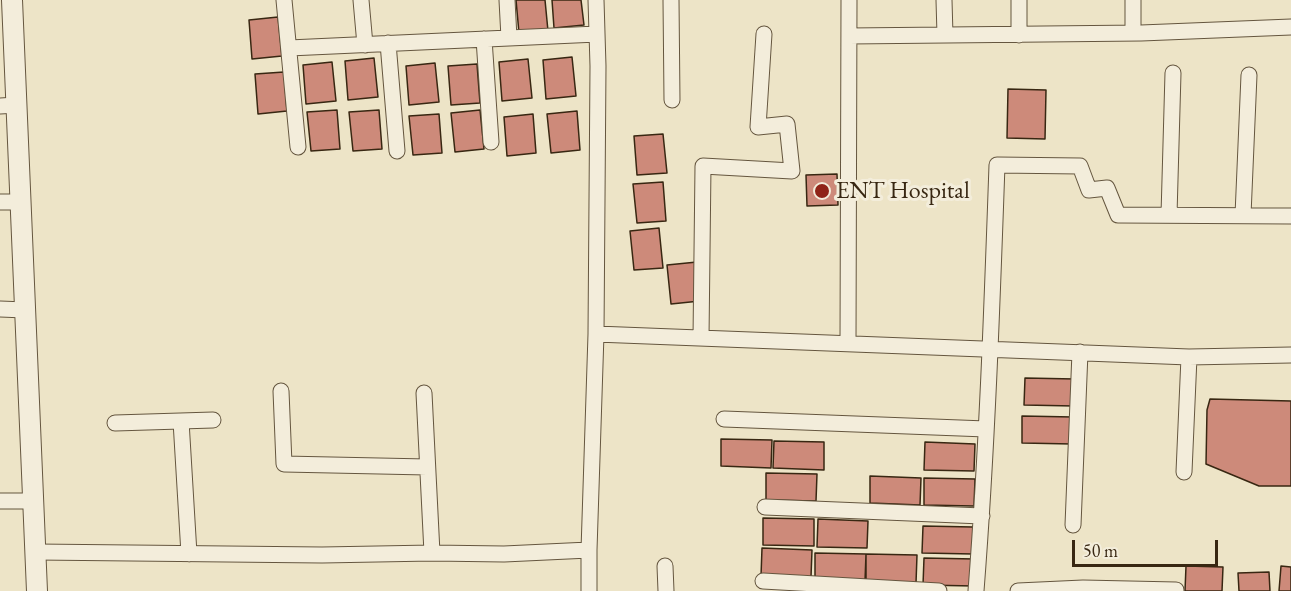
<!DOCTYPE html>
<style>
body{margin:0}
#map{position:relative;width:1291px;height:591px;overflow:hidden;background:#ede4c7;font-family:"EB Garamond",serif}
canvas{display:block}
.scale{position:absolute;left:1072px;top:540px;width:146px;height:27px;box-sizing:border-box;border:3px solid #382712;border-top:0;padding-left:8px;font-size:18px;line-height:21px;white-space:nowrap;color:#382712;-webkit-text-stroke:4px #f3eddb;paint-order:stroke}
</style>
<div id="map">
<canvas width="1291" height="591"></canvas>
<div class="scale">50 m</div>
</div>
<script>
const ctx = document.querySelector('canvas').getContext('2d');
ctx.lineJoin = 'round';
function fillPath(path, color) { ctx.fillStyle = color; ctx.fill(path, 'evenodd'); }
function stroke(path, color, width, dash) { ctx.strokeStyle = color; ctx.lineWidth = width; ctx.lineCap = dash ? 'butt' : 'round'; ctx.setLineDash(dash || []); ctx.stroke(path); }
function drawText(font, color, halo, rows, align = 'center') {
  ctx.font = font + ' "EB Garamond",serif'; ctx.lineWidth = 6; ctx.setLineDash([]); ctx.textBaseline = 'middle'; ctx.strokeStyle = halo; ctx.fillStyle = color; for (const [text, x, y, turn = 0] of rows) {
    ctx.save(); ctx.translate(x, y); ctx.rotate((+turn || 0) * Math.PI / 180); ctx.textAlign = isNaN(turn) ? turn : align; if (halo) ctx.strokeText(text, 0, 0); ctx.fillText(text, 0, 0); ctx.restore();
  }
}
const building = new Path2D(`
 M516,0H545L548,31L519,33Z
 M552,0H581L584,25L554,28Z
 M278,17L282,56L252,59L249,20Z
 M572,57L576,96L546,99L543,60Z
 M374,58L378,97L348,100L345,61Z
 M528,59L532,98L502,101L499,62Z
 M332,62L336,101L306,104L303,65Z
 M435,63L439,102L409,105L406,66Z
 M477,64L480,103L451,105L448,66Z
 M284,72L287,111L258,114L255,74Z
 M1008,89L1046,90L1045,139L1007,138Z
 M337,110L340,149L311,151L307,112Z
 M379,110L382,149L353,151L349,112Z
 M480,110L484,149L455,152L451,113Z
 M577,111L580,150L551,153L547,114Z
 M439,114L442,153L413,155L409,116Z
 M533,114L536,153L507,156L504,117Z
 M663,134L667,173L637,175L634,136Z
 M837,174L838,205L807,206L806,175Z
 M663,182L666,221L637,223L633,184Z
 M659,228L663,268L634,270L630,231Z
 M697,262L700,301L671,304L667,265Z
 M1025,378L1075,379L1074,406L1024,405Z
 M1210,399L1291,401V486H1259L1206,464L1207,410Z
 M1022,416L1073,417L1072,444L1022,443Z
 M721,439L772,440L771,468L721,466Z
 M774,441L824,442V470L773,468Z
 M925,442L975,444L974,471L924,470Z
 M766,473L817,474L816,501L766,500Z
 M870,476L921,478L920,505L870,503Z
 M924,478L975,479L974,506L924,505Z
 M763,518L814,519V546L763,545Z
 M818,519L868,521L867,548L817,547Z
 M923,526L973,527V554L922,553Z
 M762,548L812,550L811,577L761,576Z
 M815,553L866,554L865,581L815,580Z
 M866,554L917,555L916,583L866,582Z
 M924,558L975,559L974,586L923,585Z
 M1186,566L1223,567L1222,591H1185Z
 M1281,566L1291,567V591H1279Z
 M1269,572L1270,591H1239L1238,573Z`);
fillPath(building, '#cd8a7a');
stroke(building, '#382712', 1.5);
const minor = new Path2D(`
 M284,0L298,147
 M361,0L365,45
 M507,0L509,38
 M671,0L672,100
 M944,0L945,35
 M1019,0V35
 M1133,0V33
 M849,36L1141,33L1291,27
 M484,39L491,142
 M388,43L397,151
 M289,48L597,34
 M0,106L17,105
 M0,202H21
 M1169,215L1173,73
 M1243,215L1249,75
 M0,309L25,310
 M596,334L598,66L596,0
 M701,338L703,166L792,171L787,124L758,127L764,34
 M848,343L849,0
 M281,391L284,464L427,467
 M424,393L432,553
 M724,419L986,429
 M181,421L189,554
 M115,423L213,420
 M1184,472L1189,357
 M0,501H33
 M765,507L982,516
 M1073,525L1080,352
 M36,552L322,555L432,553L504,554L589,550
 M665,566L666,591
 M763,581L939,591
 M589,591V550L596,334L1189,357L1291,355
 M976,591C987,449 992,307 997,165L1080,166L1089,190L1107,188L1118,215L1291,216
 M1018,591L1083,588L1176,590`);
const tertiary = new Path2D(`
 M12,0L37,591`);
stroke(minor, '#65563f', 17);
stroke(tertiary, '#65563f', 22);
stroke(minor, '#f3eddb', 15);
stroke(tertiary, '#f3eddb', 20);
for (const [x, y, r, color] of [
 [822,191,8,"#8f2418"]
]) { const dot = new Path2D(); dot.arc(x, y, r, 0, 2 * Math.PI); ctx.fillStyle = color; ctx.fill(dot); stroke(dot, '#f3eddb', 2); }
drawText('24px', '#382712', '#f3eddb', [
 ["ENT Hospital",836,191]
], 'left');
</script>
